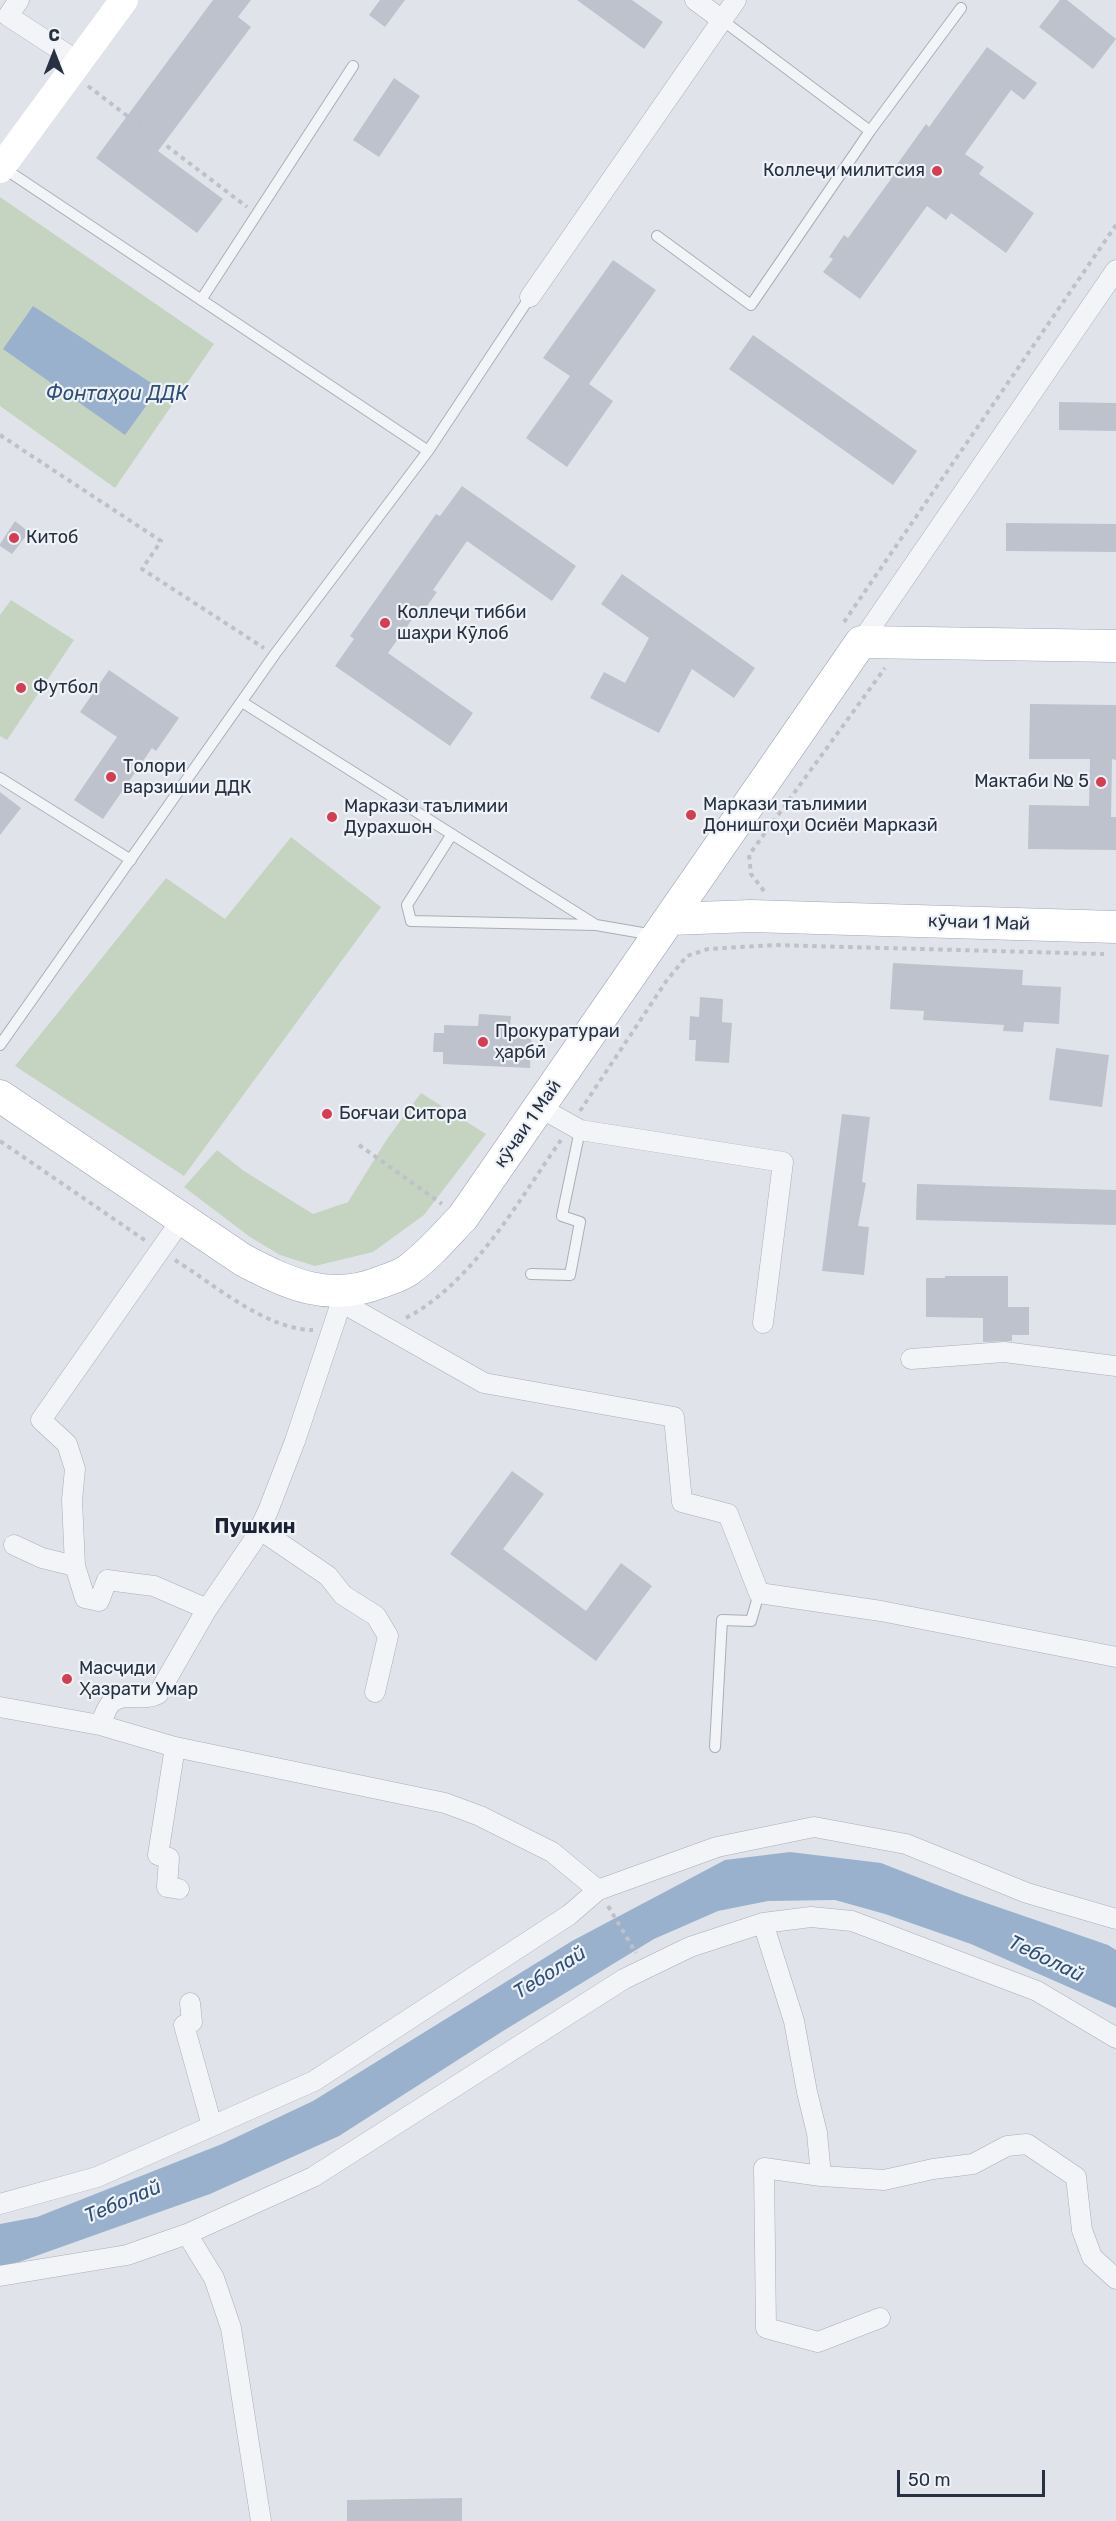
<!DOCTYPE html>
<meta charset="utf-8">
<style>
body{margin:0}
#map{position:relative;width:1116px;height:2521px;overflow:hidden;background:#e0e4ea;font-family:Rubik,sans-serif}
canvas{display:block}
.north{position:absolute;left:24px;top:24px;width:60px;height:60px;-webkit-text-stroke:4px #eff3f7;paint-order:stroke;rotate:0deg;font-size:16px;font-weight:700;line-height:24px;text-align:center;color:#273142}
.north::after{content:'';display:block;margin:auto;width:21px;height:27px;background:#273142;clip-path:polygon(50% 0,100% 100%,50% 72%,0 100%)}
.scale{position:absolute;left:897px;top:2470px;width:148px;height:27px;box-sizing:border-box;border:3px solid #273142;border-top:0;padding-left:8px;font-size:18px;line-height:21px;white-space:nowrap;color:#273142;-webkit-text-stroke:4px #eff3f7;paint-order:stroke}
</style>
<div id="map">
<canvas width="1116" height="2521"></canvas>
<div class="north">С</div>
<div class="scale">50 m</div>
</div>
<script>
const ctx = document.querySelector('canvas').getContext('2d');
ctx.lineJoin = 'round';
function fillPath(path, color) { ctx.fillStyle = color; ctx.fill(path, 'evenodd'); }
function stroke(path, color, width, dash) { ctx.strokeStyle = color; ctx.lineWidth = width; ctx.lineCap = dash ? 'butt' : 'round'; ctx.setLineDash(dash || []); ctx.stroke(path); }
function drawText(font, color, halo, rows, align = 'center') {
  ctx.font = font + ' Rubik,sans-serif'; ctx.lineWidth = 4.5; ctx.setLineDash([]); ctx.textBaseline = 'middle'; ctx.strokeStyle = halo; ctx.fillStyle = color; for (const [text, x, y, turn = 0] of rows) {
    ctx.save(); ctx.translate(x, y); ctx.rotate((+turn || 0) * Math.PI / 180); ctx.textAlign = isNaN(turn) ? turn : align; if (halo) ctx.strokeText(text, 0, 0); ctx.fillText(text, 0, 0); ctx.restore();
  }
}
fillPath(new Path2D(`
 M0,197L214,344L115,488L0,406Z
 M11,600L74,640L7,740L0,736V615Z
 M291,837L381,907L184,1176L15,1066L166,878L225,919Z
 M421,1093L486,1134L424,1215L373,1252L315,1266L280,1255L250,1237L184,1187L217,1150L244,1171L313,1214L348,1202L387,1139Z`), '#c5d4c0');
fillPath(new Path2D(`
 M33,306L159,388L125,435L3,349Z
 M790,1852L881,1863L963,1895L1108,1945L1116,1950V2008L971,1944L885,1914L835,1900L768,1901L718,1911L654,1939L503,2031L339,2136L210,2194L19,2262L0,2266V2224L37,2217L222,2144L313,2101L572,1941L725,1860Z`), '#99b1cc');
fillPath(new Path2D(`
 M213,0H251L238,17L251,27L158,151L223,199L197,233L96,158Z
 M380,0H405L385,27L369,15Z
 M577,0H632L663,22L644,49Z
 M1060,0H1067L1116,39L1093,69L1039,27Z
 M987,47L1037,83L1024,100L1011,90L965,154L984,167L979,174L1034,213L1006,253L951,213L946,220L927,206L860,299L823,272L833,259L829,257L844,235L848,238L891,179L888,177L926,124L929,127Z
 M394,78L420,96L379,157L353,140Z
 M613,260L656,290L589,384L613,401L567,467L526,438L570,376L543,358Z
 M753,335L917,451L893,485L729,369Z
 M1059,402L1116,403V431L1059,430Z
 M462,486L576,566L552,601L467,541L433,590L437,592L425,609L421,607L388,653L473,713L450,746L335,666L354,639L350,636L436,514L440,516Z
 M15,521L29,532L12,554L0,546V544Z
 M1006,523L1116,524V552L1006,551Z
 M622,574L755,668L734,698L692,669L659,733L590,698L604,672L625,683L649,638L601,604Z
 M109,670L179,718L156,751L152,748L103,819L74,800L117,737L80,712Z
 M1030,704L1116,705V760L1112,759L1111,817H1116V850L1028,849L1029,805L1089,806L1090,759H1029Z
 M0,792L21,808L0,835Z
 M893,963L1023,970L1022,985L1061,987L1059,1024L1024,1022L1023,1032L1003,1031L1004,1025L923,1020L924,1011L890,1009Z
 M700,997L723,999L722,1022L732,1023L729,1063L695,1061L696,1040H689L690,1016L699,1017Z
 M479,1014L511,1016L510,1028L532,1029L530,1068L443,1064V1052H433L434,1033H444V1025L478,1026Z
 M1056,1048L1109,1055L1102,1107L1049,1100Z
 M842,1114L870,1117L862,1182L866,1183L858,1226L869,1227L864,1275L822,1271Z
 M917,1184L1116,1190V1225L916,1220Z
 M945,1276H1008V1307H1029V1335H1012V1341L983,1342V1318L926,1317V1278H945Z
 M512,1471L544,1494L503,1549L586,1611L621,1563L652,1586L596,1661L450,1554Z
 M462,2498V2521H347V2500Z`), '#bdc2cd');
const lane = new Path2D(`
 M722,20L870,131
 M2,167L428,451
 M657,236L751,305L870,131L961,8
 M201,300L353,66
 M242,702L596,925L654,935
 M0,778L131,860
 M452,834L407,905L411,921L596,925
 M0,1045L275,654L428,451L530,297
 M531,1274L570,1275L580,1222L562,1216L580,1130
 M715,1747L722,1620L751,1621L759,1593`);
const street = new Path2D(`
 M19,0L8,16L79,62
 M695,0L722,20
 M530,297L736,0
 M861,642L1116,270
 M539,1107L580,1130L783,1162L763,1323
 M182,1219L41,1420L67,1444L75,1469L72,1500L75,1566L85,1598L99,1601L107,1580L154,1586L207,1609
 M341,1302L484,1383L674,1417L682,1502L728,1514L759,1593L881,1611L1116,1657
 M911,1359L1004,1352L1116,1366
 M259,1529L328,1576L343,1595L376,1616L388,1636L375,1692
 M14,1545L42,1558L75,1566
 M0,1707L100,1725L175,1747L445,1803L480,1816L552,1852L598,1890L717,1847L814,1827L906,1844L1027,1893L1116,1919
 M100,1725C103,1719 106,1708 111,1703C125,1691 142,1702 158,1694L207,1609L254,1540L268,1511L295,1441L345,1291
 M175,1747L158,1855L169,1858L167,1887L179,1889
 M763,1923L794,2021L807,2092L817,2133L821,2176L764,2168L766,2328L818,2342L880,2318
 M190,2003L192,2022L184,2025L212,2126
 M821,2176L884,2180L933,2169L973,2164L1007,2146L1027,2144L1076,2177L1082,2230L1092,2257L1116,2279
 M0,2204L97,2177L314,2081L569,1915L598,1890
 M187,2234L214,2278L231,2328L261,2521
 M0,2276L127,2255L187,2234L313,2177L624,1979L690,1947L763,1923L811,1917L852,1921L1037,1991L1116,2038`);
const primary = new Path2D(`
 M671,919L751,916L1116,927
 M0,1096L243,1260C289,1284 329,1303 381,1282C390,1279 399,1276 407,1271C428,1256 445,1236 463,1217L861,642L1116,646`);
stroke(lane, '#a8aeb8', 12);
stroke(street, '#a8aeb8', 21);
stroke(primary, '#9ea7b6', 33);
stroke(new Path2D(`
 M88,86L247,207
 M0,435L161,541L142,569L264,648
 M844,622L1116,225
 M764,891L751,874L749,855L885,668
 M580,1111L667,980L687,956L708,949L774,945L1104,954
 M0,1141L146,1241
 M359,1145L442,1204
 M175,1260C213,1284 267,1330 313,1330
 M406,1318C474,1282 518,1201 561,1140
 M608,1906L636,1953`), '#bec1c9', 4, [4.5, 4.5]);
stroke(lane, '#f3f4f8', 10);
stroke(street, '#f3f4f8', 20);
stroke(new Path2D(`
 M0,169L124,0`), '#fff', 28);
stroke(primary, '#fff', 32);
for (const [x, y, r, color] of [
 [937,171,6,"#d63d52"],
 [14,538,6,"#d63d52"],
 [385,623,6,"#d63d52"],
 [21,688,6,"#d63d52"],
 [111,777,6,"#d63d52"],
 [1101,782,6,"#d63d52"],
 [691,815,6,"#d63d52"],
 [332,817,6,"#d63d52"],
 [483,1042,6,"#d63d52"],
 [327,1114,6,"#d63d52"],
 [67,1679,6,"#d63d52"]
]) { const dot = new Path2D(); dot.arc(x, y, r, 0, 2 * Math.PI); ctx.fillStyle = color; ctx.fill(dot); stroke(dot, '#eff3f7', 2); }
drawText('18px', '#273142', '#eff3f7', [
 ["Коллеҷи милитсия",925,171,"right"],
 ["Китоб",26,538],
 ["Коллеҷи тибби",397,613],
 ["шаҳри Кӯлоб",397,634],
 ["Футбол",33,688],
 ["Толори",123,767],
 ["варзишии ДДК",123,788],
 ["Мактаби № 5",1089,782,"right"],
 ["Маркази таълимии",703,805],
 ["Донишгоҳи Осиёи Марказӣ",703,826],
 ["Маркази таълимии",344,807],
 ["Дурахшон",344,828],
 ["Прокуратураи",495,1032],
 ["ҳарбӣ",495,1053],
 ["Боғчаи Ситора",339,1114],
 ["Масҷиди",79,1669],
 ["Ҳазрати Умар",79,1690]
], 'left');
drawText('18px', '#273142', '#eff3f7', [
 ["кӯчаи 1 Май",979,923,2],
 ["кӯчаи 1 Май",528,1124,-55]
]);
drawText('italic 20px', '#2f4f79', '#eff3f7', [
 ["Фонтаҳои ДДК",117,394],
 ["Теболай",1046,1959,26],
 ["Теболай",550,1973,-32],
 ["Теболай",123,2202,-23]
]);
drawText('bold 20px', '#1a2233', '#eff3f7', [
 ["Пушкин",255,1527]
]);
</script>
